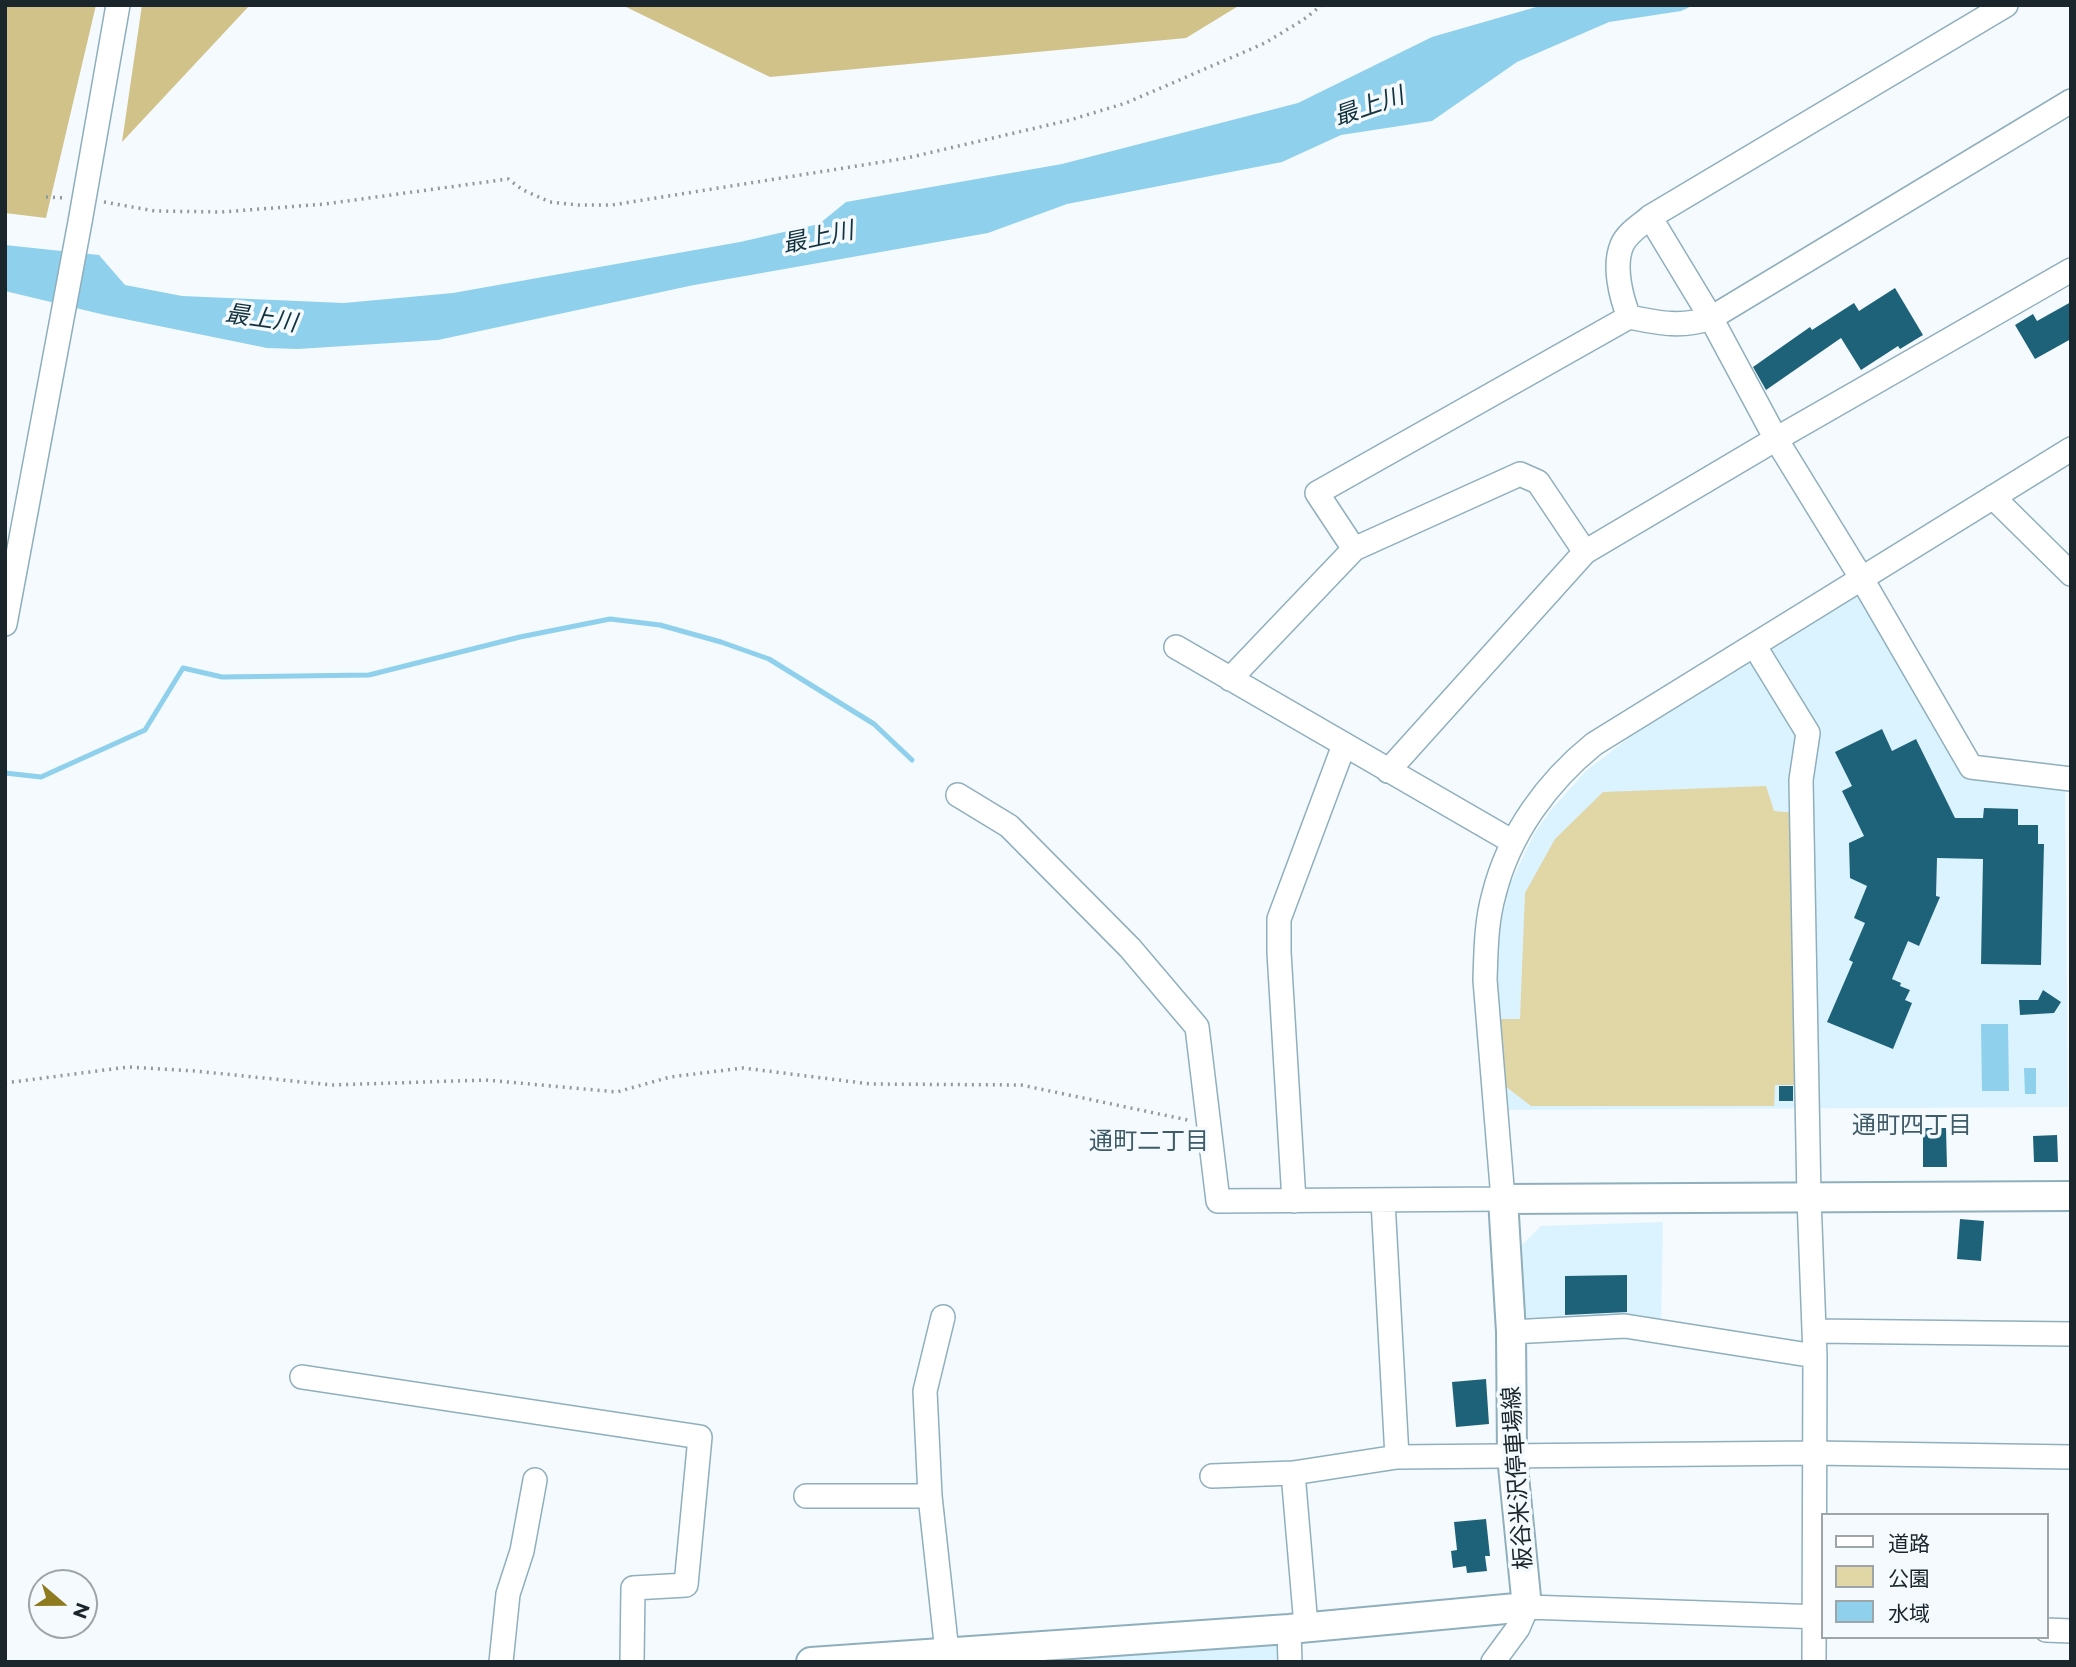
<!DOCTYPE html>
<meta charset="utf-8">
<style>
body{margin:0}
#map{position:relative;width:2076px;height:1667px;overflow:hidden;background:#f4fafd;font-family:Montserrat,"Noto Sans JP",sans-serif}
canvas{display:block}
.frame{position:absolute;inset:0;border:7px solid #1a262b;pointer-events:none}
.legend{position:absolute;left:1821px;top:1513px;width:228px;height:126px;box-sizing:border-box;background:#f4fafd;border:2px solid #9da5a9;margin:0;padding:9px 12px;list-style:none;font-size:21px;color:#1a262b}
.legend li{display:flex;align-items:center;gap:14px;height:35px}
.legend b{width:35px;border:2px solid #9da5a9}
.north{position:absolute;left:28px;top:1569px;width:70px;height:70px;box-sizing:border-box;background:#f4fafd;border:2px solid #9da5a9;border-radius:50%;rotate:110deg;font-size:19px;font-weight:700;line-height:28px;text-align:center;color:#1a262b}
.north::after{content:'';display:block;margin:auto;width:24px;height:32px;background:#8e7a1f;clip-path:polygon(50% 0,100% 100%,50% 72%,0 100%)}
</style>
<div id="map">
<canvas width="2076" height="1667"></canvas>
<div class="frame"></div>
<ul class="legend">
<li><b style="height:9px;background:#fff"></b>道路</li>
<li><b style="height:19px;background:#e1d6a6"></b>公園</li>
<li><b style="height:19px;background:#8fd0ec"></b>水域</li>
</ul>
<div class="north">N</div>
</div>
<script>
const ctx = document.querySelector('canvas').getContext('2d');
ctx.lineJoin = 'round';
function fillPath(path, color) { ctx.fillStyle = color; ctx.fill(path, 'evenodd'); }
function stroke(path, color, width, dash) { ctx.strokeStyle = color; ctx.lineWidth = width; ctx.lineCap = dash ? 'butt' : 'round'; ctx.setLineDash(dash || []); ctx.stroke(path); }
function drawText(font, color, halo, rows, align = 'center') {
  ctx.font = font + ' Montserrat,"Noto Sans JP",sans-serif'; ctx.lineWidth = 7; ctx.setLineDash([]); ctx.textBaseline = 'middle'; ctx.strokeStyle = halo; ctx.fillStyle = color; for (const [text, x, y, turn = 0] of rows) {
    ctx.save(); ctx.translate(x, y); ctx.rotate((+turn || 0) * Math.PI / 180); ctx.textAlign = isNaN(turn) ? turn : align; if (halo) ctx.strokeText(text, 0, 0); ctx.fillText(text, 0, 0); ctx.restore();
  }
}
fillPath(new Path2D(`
 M1861,594L1966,775L2065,786L2068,1107L1506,1110L1494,993L1498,933L1502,908L1511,882L1534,834L1551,810L1586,771L1630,737Z
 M1663,1222L1661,1327L1529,1326L1517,1318L1516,1251L1541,1226Z
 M1277,1643L1278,1662H999Z`), '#dbf3fe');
fillPath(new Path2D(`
 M1766,786L1774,811L1797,813L1799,1085H1775L1774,1106H1531L1505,1086L1500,1019H1520L1525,893L1555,839L1603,792Z`), '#e1d6a6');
fillPath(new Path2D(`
 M5,5H96L46,218L5,213Z
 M142,5H250L122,142Z
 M622,5H1240L1186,38L770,77Z`), '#d0c289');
fillPath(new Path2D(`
 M1543,5H1694L1681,11L1609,22L1517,62L1432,121L1341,135L1282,162L1067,204L988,233L694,285L438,340L298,349L267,348L105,315L5,291V245L99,255L125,285L182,296L344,303L453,293L740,242L819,224L846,202L1062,164L1298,103L1432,37Z
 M1981,1024H2008L2009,1091H1982Z
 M2024,1068H2036V1094H2025Z`), '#8fd0ec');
stroke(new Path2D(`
 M5,773L41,777L145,730L183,668L222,677L369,675L520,637L610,619L660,625L721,642L769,659L874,724L912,760`), '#8fd0ec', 5);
fillPath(new Path2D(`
 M1895,288L1923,335L1900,349L1898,346L1861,370L1841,338L1766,390L1753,367L1810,327L1812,330L1854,303L1859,311Z
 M2071,302V339L2035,359L2015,325L2033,314L2037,321Z
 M1882,729L1892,751L1916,739L1955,818H1983L1984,808L2018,809V825H2038V844H2044L2041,965L1981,964L1983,859L1937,858L1936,896L1940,897L1919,946L1908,941L1892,979L1901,983L1900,986L1910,990L1905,1000L1912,1003L1893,1049L1827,1022L1853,962L1849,960L1865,923L1854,918L1867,886L1850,878L1849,843L1864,836L1842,791L1852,786L1835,752Z
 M2043,990L2061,1002L2054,1013L2020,1015L2019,1000H2038Z
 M1779,1086H1793V1101H1779Z
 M1923,1128H1946L1947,1167H1923Z
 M2057,1135L2058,1162H2034L2033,1136Z
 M1960,1219L1984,1221L1981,1261L1957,1259Z
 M1627,1275V1312L1565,1315V1276Z
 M1486,1379L1489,1424L1456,1427L1452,1382Z
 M1486,1519L1490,1556H1485L1487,1571L1467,1573L1466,1566L1453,1568L1451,1551L1457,1550L1454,1522Z`), '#1e627a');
const minor = new Path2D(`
 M1650,217L1711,318L1776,439L1862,579L1971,767L2071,779
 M1629,317C1621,297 1613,266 1622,245C1627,233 1641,225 1650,217L2006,5
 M1993,497L2071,574
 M1354,549L1317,493L1629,317C1659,323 1681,328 1711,318L2071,101
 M5,624L80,222L118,5
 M1754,645L1808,733L1801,780L1809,1198L1815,1356L1814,1662
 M1176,647L1513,842
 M1230,679L1354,549L1520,474L1538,482L1585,552
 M1388,771L1585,552L1776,439L2071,270
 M958,795L1009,826L1130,948L1197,1027L1218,1201L1503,1199L1485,980C1486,951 1486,922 1494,894C1509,834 1547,782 1594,744L2071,449
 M1294,1201L1279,952V919L1344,745
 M1383,1201L1397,1457
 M943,1317L925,1391L930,1496L947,1652
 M1815,1331L2071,1334
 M1511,1332L1625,1326L1815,1356
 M302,1377L700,1437L686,1585L633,1588L632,1662
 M1293,1473L1306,1626
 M1212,1476L1293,1473L1397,1457L1814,1453L2071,1457
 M806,1496H930
 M1289,1629L1290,1662
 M2046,1630L2071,1631
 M501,1662L508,1594L522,1551L535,1480
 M1493,1662L1518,1628L1527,1607L1822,1617`);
const major = new Path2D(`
 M811,1662L1289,1629L1527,1607L1512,1456L1511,1332L1503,1199L2071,1196`);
stroke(minor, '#8fafbc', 26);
stroke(major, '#8fafbc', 32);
stroke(new Path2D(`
 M46,197L65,198
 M104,202L155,211L222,212L325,204L508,179L523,190L550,202L579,205H612L907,158L1070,120L1126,103L1265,43L1303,20L1322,5
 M5,1083L128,1067L195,1071L332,1085L486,1080L617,1092L670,1077L743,1068L870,1084L1021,1085L1188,1120`), '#90999d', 3.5, [2, 5]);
stroke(minor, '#fff', 23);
stroke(major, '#fff', 28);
drawText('23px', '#1a262b', '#f4fafd', [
 ["板谷米沢停車場線",1518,1478,-94]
]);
drawText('italic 24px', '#12323e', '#f4fafd', [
 ["最上川",1369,107,-19],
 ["最上川",818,238,-12],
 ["最上川",261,319,8]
]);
drawText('24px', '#3f5b68', '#f4fafd', [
 ["通町四丁目",1912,1126],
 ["通町二丁目",1149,1142]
]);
</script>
